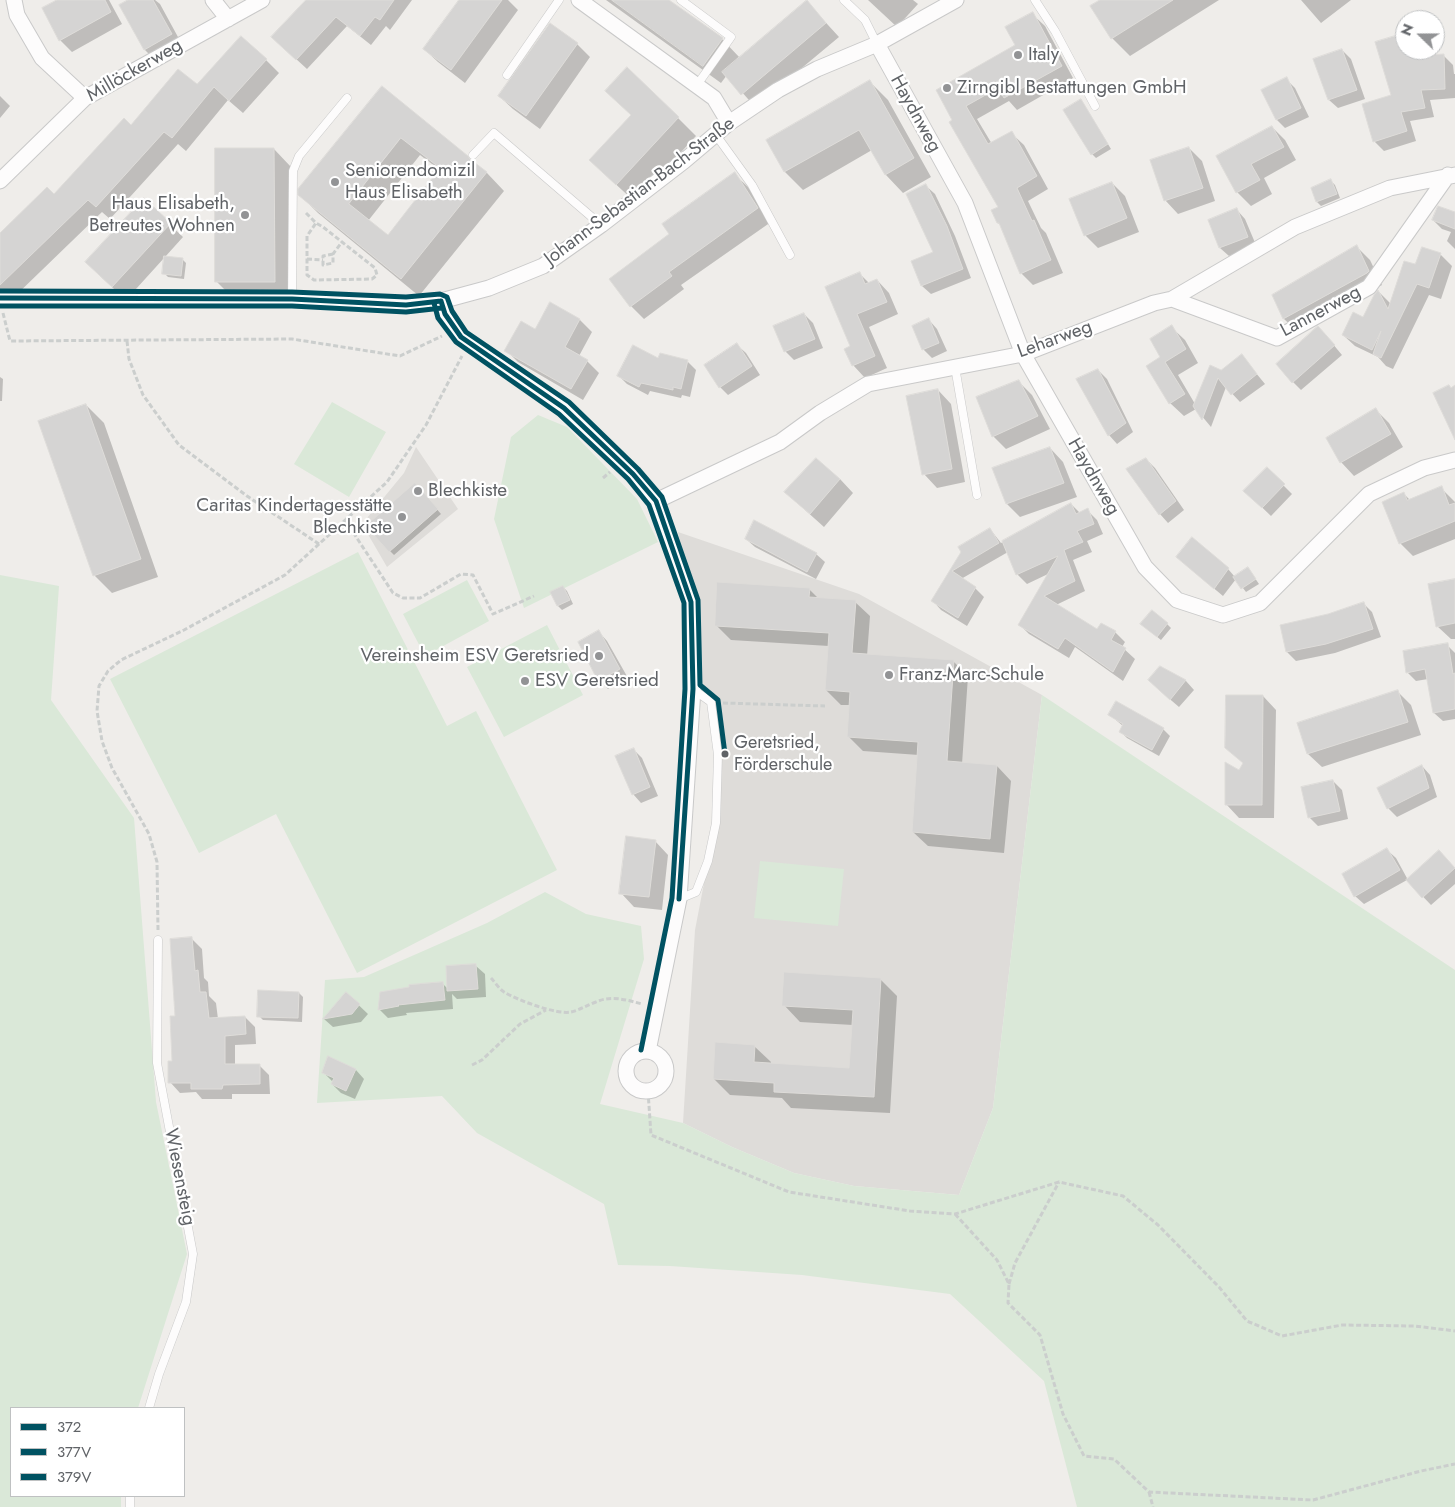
<!DOCTYPE html>
<meta charset="utf-8">
<style>
body{margin:0}
#map{position:relative;width:1455px;height:1507px;overflow:hidden;background:#efedea;font-family:Jost,sans-serif}
canvas{display:block}
.legend{position:absolute;left:10px;top:1407px;width:175px;height:90px;box-sizing:border-box;background:#fff;border:1px solid #bfc1c2;margin:0;padding:6px 9px;list-style:none;font-size:15px;color:#606367}
.legend li{display:flex;align-items:center;gap:10px;height:25px}
.legend b{width:25px;border:1px solid #bfc1c2}
.north{position:absolute;left:1395px;top:10px;width:50px;height:50px;box-sizing:border-box;background:#fff;border:1px solid #bfc1c2;border-radius:50%;rotate:292deg;font-size:14px;font-weight:700;line-height:20px;text-align:center;color:#606367}
.north::after{content:'';display:block;margin:auto;width:18px;height:22px;background:#929395;clip-path:polygon(50% 0,100% 100%,50% 72%,0 100%)}
</style>
<div id="map">
<canvas width="1455" height="1507"></canvas>
<ul class="legend">
<li><b style="height:6px;background:#005262"></b>372</li>
<li><b style="height:6px;background:#005262"></b>377V</li>
<li><b style="height:6px;background:#005262"></b>379V</li>
</ul>
<div class="north">N</div>
</div>
<script>
const ctx = document.querySelector('canvas').getContext('2d');
ctx.lineJoin = 'round';
function fillPath(path, color) { ctx.fillStyle = color; ctx.fill(path, 'evenodd'); }
function stroke(path, color, width, dash) { ctx.strokeStyle = color; ctx.lineWidth = width; ctx.lineCap = dash ? 'butt' : 'round'; ctx.setLineDash(dash || []); ctx.stroke(path); }
function drawText(font, color, halo, rows, align = 'center') {
  ctx.font = font + ' Jost,sans-serif'; ctx.lineWidth = 4.5; ctx.setLineDash([]); ctx.textBaseline = 'middle'; ctx.strokeStyle = halo; ctx.fillStyle = color; for (const [text, x, y, turn = 0] of rows) {
    ctx.save(); ctx.translate(x, y); ctx.rotate((+turn || 0) * Math.PI / 180); ctx.textAlign = isNaN(turn) ? turn : align; if (halo) ctx.strokeText(text, 0, 0); ctx.fillText(text, 0, 0); ctx.restore();
  }
}
fillPath(new Path2D(`
 M416,447L458,509L387,567L362,524L404,473Z
 M678,532L859,594L1042,695L993,1108L959,1195L854,1186L794,1173L732,1147L683,1123L695,930L717,816L718,769L711,702L693,689L691,602Z`), '#dedcd9');
fillPath(new Path2D(`
 M332,402L386,432L349,497L294,464Z
 M538,415L567,427L637,499L658,542L524,608L494,519L511,437Z
 M358,552L447,726L476,711L557,870L357,973L276,814L199,853L110,679Z
 M0,575L59,586L51,700L134,818L156,1102L187,1254L138,1408H11V1496H121V1507H0Z
 M467,580L489,621L425,656L403,614Z
 M547,625L583,695L504,737L467,667Z
 M1042,695L1455,970V1507H1077L1044,1381L950,1294L802,1275L670,1266L618,1265L604,1204L477,1133L442,1096L317,1103L325,980L364,977L487,923L545,892L586,914L641,926L644,959L600,1104L683,1123L732,1147L794,1173L854,1186L959,1195L993,1108Z
 M760,861L844,869L838,926L754,918Z`), '#dae8d8');
fillPath(new Path2D(`
 M59,0H109L122,24L72,52L60,40Z
 M130,0H155L160,4L184,48L158,63L145,50L120,6Z
 M307,0H412L390,30L386,26L371,45L347,26L307,69L283,47Z
 M460,0H508L518,10L465,83L438,62L424,49Z
 M606,0H667L722,39L740,58L807,2L839,37L755,107L727,75L721,83Z
 M868,0H913L918,4L897,27Z
 M1102,0H1219L1130,56L1112,38L1092,6Z
 M1301,0H1351L1321,23Z
 M1032,14L1045,26L1073,78L1017,110L1009,101L977,119L992,144L1011,133L1024,145L1048,189L1028,201L1041,228L1046,233L1063,273L1033,285L1021,273L1002,226L998,223L1000,207L937,91L1017,46Z
 M1405,34V50H1419L1420,57L1443,55L1453,65L1454,74H1455V98L1430,100L1434,117L1410,121L1416,141L1384,151L1374,141L1393,96Z
 M577,44L590,57L540,129L513,109L499,96Z
 M1342,50L1351,59L1365,99L1338,108L1329,100L1315,60Z
 M266,60L279,73L243,113L228,100L186,151L178,144L110,219L102,212L11,300L0,289V234L54,196L131,127L197,86Z
 M1286,79L1295,88L1309,117L1285,128L1277,120L1263,91Z
 M870,82L888,100L931,177L903,193L886,175L872,150L803,190L785,172L768,140Z
 M382,88L487,173L504,191L419,296L318,213L300,195ZM420,155L440,170L388,236L368,221Z
 M0,96L10,106L0,118Z
 M1081,100L1111,149L1096,158L1092,154Z
 M632,115L678,118L696,136L635,202L609,178Z
 M1272,127L1285,140L1296,160L1264,178L1272,194L1251,206L1237,192L1218,157Z
 M1189,148L1202,161L1215,201L1178,214L1165,200Z
 M274,149L291,167L292,299L235,300L217,282Z
 M734,174L748,187L771,222L681,285L684,289L644,319L631,306L671,234Z
 M1331,181L1335,185L1340,198L1321,206L1317,202L1312,188Z
 M1112,183L1125,196L1139,232L1098,248L1085,235Z
 M926,186L935,194L955,236L971,278L931,294L922,286L912,262L935,253Z
 M144,200L183,237L165,257L182,259L186,263L184,279L168,277L164,273L165,257L126,300L100,276Z
 M1237,210L1245,219L1256,245L1229,256L1220,248Z
 M1455,213V249L1447,241L1451,232L1442,229L1433,220Z
 M1356,246L1370,260L1382,285L1298,332L1284,319L1273,296Z
 M1440,254L1452,266L1441,299L1429,295L1393,369L1386,366L1378,357L1355,346L1343,335L1364,319L1379,292L1391,304L1416,266Z
 M860,274L870,284L877,280L889,293L898,314L869,327L887,368L865,378L853,365L852,347Z
 M550,304L580,320L592,332L579,356L587,361L599,373L583,400L518,362L506,350L535,331Z
 M804,314L813,323L823,348L794,360L786,352L775,327Z
 M929,320L937,329L947,351L932,358L923,349Z
 M1171,327L1185,340L1198,363L1178,375L1195,404L1221,371L1242,356L1265,384L1240,402L1226,387L1211,427L1196,409L1184,416L1170,403L1162,358Z
 M1327,337L1342,355L1301,390L1293,382Z
 M737,345L746,353L760,375L728,395L720,387Z
 M659,360L688,362L696,370L690,397L682,395L681,398L650,391L648,395L627,384L618,375Z
 M1098,370L1107,379L1133,432L1117,444L1109,435Z
 M0,377L3,379L2,401H0Z
 M1019,382L1032,395L1050,429L1006,449L993,436Z
 M938,390L951,404L965,482L937,488L924,474Z
 M86,405L104,423L158,577L112,593L94,575Z
 M1376,410L1389,423L1403,447L1354,476L1341,462L1327,439Z
 M1050,448L1063,462L1077,497L1020,517L1007,504Z
 M1146,459L1155,468L1184,510L1168,523L1160,514Z
 M1267,469L1292,494L1271,516L1245,491Z
 M840,479L853,493L824,527L785,492Z
 M1441,488L1455,502V539L1413,556L1400,543L1404,494L1410,500Z
 M419,489L441,514L394,555L390,551Z
 M1071,504L1080,513L1087,510L1097,520L1103,534L1087,541L1092,552L1073,560L1085,591L1056,605L1097,631L1115,632L1125,642L1122,647L1135,659L1123,681L1075,647L1069,658L1029,634L1019,624L1048,574L1027,584L1017,574L1008,552L961,579L975,588L984,597L967,626L941,610L933,601L962,552L990,529L1001,543Z
 M746,539L816,554L825,562L816,579L755,547Z
 M1186,565L1228,569L1235,577L1248,568L1259,584L1246,592L1236,579L1223,596Z
 M1455,581V639H1451L1437,626Z
 M563,587L567,591L573,604L562,610L558,606L552,593Z
 M809,589L819,599L855,602L870,616L867,656L953,661L968,676L962,764L997,766L1011,781L1004,853L928,846L913,832L919,755L863,751L848,736L850,705H841L826,690L829,646L731,640L716,625Z
 M1363,603L1372,612L1381,637L1335,653L1296,661L1287,652L1281,626L1328,615Z
 M1167,624L1171,628L1161,640L1146,628Z
 M599,632L607,641L628,678L608,689L599,680L580,643Z
 M1447,645L1455,653V719L1443,721L1434,713L1428,679L1416,681L1407,672Z
 M1160,668L1186,681L1194,690L1179,707L1158,689Z
 M1398,692L1411,705L1421,735L1322,767L1308,754L1299,723Z
 M1263,696L1276,710L1274,818H1239L1226,804L1239,772L1244,764L1227,747Z
 M1110,715L1163,729L1170,736L1159,756L1127,738L1120,731L1123,726Z
 M634,750L642,758L658,796L641,803L633,794Z
 M1422,766L1430,775L1437,797L1397,817L1388,808Z
 M1333,781L1342,790L1348,819L1318,826L1309,817Z
 M655,841L668,855L662,910L634,907L621,893Z
 M1387,850L1396,858L1408,880L1448,861L1455,869V884L1431,905L1407,880L1364,904L1355,896Z
 M192,939L202,949L204,978L208,982L209,996L216,1003L218,1019L245,1017L255,1027L256,1044L235,1045V1065H259L269,1075L270,1094H232V1099H202L196,1092L180,1093L170,1082L174,1062L176,1017Z
 M476,966L485,974L486,997L457,999L452,994L453,1009L406,1013L407,1015L388,1018L379,1009L443,984L448,989Z
 M880,979L897,996L890,1113L791,1108L782,1098L730,1095L714,1079L754,1046L771,1062V1065L851,1069L853,1025L800,1022L784,1005Z
 M299,993L303,997L302,1022L263,1020L259,1016Z
 M346,993L368,1014L361,1022L333,1027L324,1019Z
 M329,1058L356,1070L364,1079L355,1099L341,1093L332,1084L333,1082L323,1072Z`), '#0003');
const building = new Path2D(`
 M57,0H105L111,12L59,41L42,8Z
 M128,0H153L172,34L144,50L119,5Z
 M306,0H394L380,20L375,17L360,36L336,17L296,60L271,37Z
 M459,0H502L451,70L423,49Z
 M612,0H669L723,38L703,66Z
 M807,0L826,23L741,95L722,72Z
 M1100,0H1173L1111,39L1090,6Z
 M1033,12L1062,66L1004,98L998,88L966,106L988,144L1012,131L1037,176L1017,188L1032,221L1034,220L1051,260L1020,274L999,223H997L991,210L998,207L949,122L952,120L936,90L1015,45L1005,27Z
 M550,23L578,43L526,116L498,96Z
 M1405,33V50H1412L1414,56L1444,54L1445,89L1421,90L1425,108L1401,112L1407,131L1373,142L1362,104L1391,95L1375,42Z
 M241,36L267,59L229,101L214,87L172,138L164,132L96,207L88,200L0,285V233L47,187L54,194L124,118L131,125L178,69L197,84Z
 M1342,49L1357,90L1328,100L1313,59Z
 M627,67L679,117L616,185L589,160L631,115L605,91Z
 M1287,77L1301,108L1276,120L1261,90Z
 M870,80L914,158L885,175L859,130L784,172L766,140Z
 M382,86L468,156L470,159L487,172L401,279L298,195V189ZM401,138L440,168L388,235L349,204Z
 M1081,99L1108,144L1091,155L1063,110Z
 M1272,126L1284,147L1251,164L1260,180L1236,193L1216,156Z
 M1189,147L1203,188L1164,201L1150,160Z
 M215,148H274L275,282H215Z
 M735,172L758,208L669,272L672,276L630,307L609,279L669,234L662,224Z
 M1331,179L1337,194L1316,202L1311,188Z
 M1112,182L1127,218L1084,236L1069,199Z
 M926,184L947,226L963,269L921,286L911,261L933,252L906,194Z
 M144,198L171,223L112,287L85,262Z
 M1438,206L1455,212V229L1432,220Z
 M1237,208L1248,237L1219,248L1208,220Z
 M1357,245L1369,271L1367,273L1283,319L1272,295Z
 M1422,247L1441,253L1429,288L1417,284L1381,358L1373,354L1381,331L1372,350L1342,335L1353,312L1363,317L1374,295L1378,290L1388,309L1404,261L1415,264Z
 M164,256L183,258L181,276L162,274Z
 M860,272L865,284L877,279L887,302L857,314L875,356L852,366L844,349L850,346L825,287Z
 M550,302L580,319L565,347L588,360L571,389L504,351L521,321L535,329Z
 M804,313L815,339L784,352L773,326Z
 M929,318L939,343L922,350L912,326Z
 M1172,325L1186,349L1165,362L1185,394L1169,404L1146,366L1160,357L1150,339Z
 M1318,326L1335,345L1292,383L1276,364Z
 M737,343L752,366L719,388L704,365Z
 M633,345L658,358L660,353L688,360L681,389L673,387V390L641,383L639,387L617,376Z
 M1242,354L1257,374L1231,395L1218,378L1202,420L1193,406L1210,365L1221,370Z
 M1098,369L1126,423L1108,436L1076,379Z
 M1019,380L1038,416L992,437L976,397Z
 M1449,385L1451,388L1455,385V440L1433,393Z
 M938,389L952,469L922,475L906,396Z
 M86,404L141,559L93,576L38,421Z
 M1376,408L1391,434L1340,463L1326,438Z
 M1050,447L1064,483L1006,504L992,468Z
 M816,458L840,479L810,514L784,492Z
 M1146,458L1176,501L1159,515L1126,469Z
 M1267,467L1285,484L1262,508L1243,491Z
 M415,483L438,509L389,552L366,526Z
 M1442,486L1449,505L1455,503V521L1399,544L1382,502L1404,492L1407,500Z
 M1071,503L1076,514L1088,508L1094,524L1077,531L1083,542L1064,550L1075,581L1044,596L1097,629L1101,623L1116,631L1111,640L1126,648L1113,672L1065,638L1058,649L1018,625L1058,556L1016,575L1002,541Z
 M754,520L817,553L807,572L745,539Z
 M990,528L999,543L952,571L976,587L958,618L931,601L961,552L958,547Z
 M1192,537L1229,568L1214,589L1176,557Z
 M1248,567L1256,579L1241,589L1233,577Z
 M1455,579V623L1436,627L1428,584Z
 M717,582L810,588L809,597L856,600L852,653L954,660L947,761L997,765L990,839L912,832L918,742L847,737L850,692L825,690L829,633L715,626Z
 M563,586L570,600L557,606L550,592Z
 M1364,602L1373,629L1326,644L1286,652L1280,625L1328,614Z
 M1152,610L1168,623L1157,637L1140,624Z
 M599,630L620,669L598,681L578,642Z
 M1448,643L1453,674L1455,673V709L1433,713L1425,669L1406,673L1403,651Z
 M1160,666L1186,680L1170,700L1148,680Z
 M1398,690L1408,722L1307,754L1297,723Z
 M1226,695H1263L1262,805H1225V762L1239,770L1243,763L1225,748Z
 M1116,701L1164,728L1152,750L1119,732L1123,724L1108,715Z
 M634,748L650,787L632,795L615,756Z
 M1422,765L1429,788L1387,809L1377,788Z
 M1333,780L1340,811L1308,818L1301,787Z
 M626,836L656,840L649,897L619,894Z
 M1387,848L1400,870L1354,897L1342,874Z
 M1439,850L1455,868L1422,898L1406,880Z
 M192,937L195,971L198,970L200,992H206L209,1018L245,1016L246,1034L225,1036V1064H260V1084L223,1085L222,1089H191V1083H168V1061H172L170,1016H175L170,939Z
 M476,964L478,989L447,991L446,966Z
 M784,972L881,978L874,1097L774,1092V1083L713,1079L715,1042L755,1045L754,1062L849,1068L853,1010L782,1006Z
 M443,982L445,1000L398,1005L399,1006L378,1010L380,992L409,987V985Z
 M258,990L299,992L298,1018L257,1017Z
 M346,992L360,1004L352,1014L323,1019Z
 M328,1056L356,1069L346,1091L331,1084L334,1078L322,1073Z`);
fillPath(building, '#d5d4d3');
stroke(building, '#dedcd9', 1);
const lane = new Path2D(`
 M681,0L731,37L697,85
 M844,0L865,20L877,44
 M1035,0L1055,31L1095,106
 M507,75L559,0
 M716,135L752,185L790,255
 M473,155L494,133L601,225
 M292,299L293,171L299,156L347,98
 M955,367L977,495
 M679,899L696,892L708,861L716,823L718,755L711,702L694,690
 M149,1408L159,1374L186,1302L193,1254L157,1063L158,940
 M130,1507V1496`);
const street = new Path2D(`
 M14,0L17,15L42,58L85,98
 M213,0L228,19
 M579,0L714,98L729,123
 M877,44L965,203L1023,354L1145,567L1177,600L1223,615L1260,603L1369,494L1424,468L1455,460
 M0,181L85,98L262,0
 M0,298L292,299L406,305L441,301L489,288L543,266L601,225L684,161L729,123L778,90L817,69L877,44L956,0
 M1172,299L1277,338L1369,287L1448,175
 M441,301L445,314L461,337L564,408L633,474L656,501L691,602L693,689L679,899L648,1051
 M656,501L780,442L820,413L868,384L1023,354L1154,303L1172,299L1295,227L1390,188L1455,175
 M626 1071a20 20 0 1 1 40 0a20 20 0 1 1-40 0Z`);
stroke(lane, '#c9c9c9', 9);
stroke(street, '#c9c9c9', 17);
stroke(new Path2D(`
 M306,213L316,223L307,236V275L314,280L372,279L377,275L375,268L323,227L316,223
 M333,254L323,256V265L333,263V254L342,242
 M307,259L323,260
 M3,313L10,341L292,339L400,356L442,336
 M127,341L129,359L143,395L179,445L247,496L319,544
 M603,478L610,472
 M345,520L393,593L403,598H420L461,574L473,575L493,614L534,596
 M723,703L825,706
 M158,930L157,862L149,834L112,768L102,741L97,711L99,686L108,671L121,660L184,630L285,575L387,482L426,425L462,356
 M491,978C495,982 499,989 504,992C517,1000 557,1015 571,1012C580,1010 587,1005 596,1002C611,995 627,1000 642,1004
 M472,1065L482,1060L520,1024L546,1010
 M648,1091L651,1135L789,1192L910,1211L955,1214L1059,1182L1123,1196L1158,1225L1219,1287L1247,1321L1282,1336L1342,1325L1415,1326L1455,1331
 M955,1214L997,1260L1009,1284L1008,1303L1040,1335L1063,1414L1084,1456L1114,1459L1149,1492L1313,1500L1421,1471L1455,1464
 M1009,1284L1015,1263L1059,1182
 M1149,1492L1153,1507`), '#cbcecd', 3, [5, 2.5]);
stroke(lane, '#fdfcfc', 8);
stroke(street, '#fdfcfc', 15);
stroke(new Path2D(`
 M0,298L292,299L406,305L441,301
 M441,301L445,314L461,337L564,408L633,474L656,501L691,602L693,689L679,899`), '#005262', 5);
stroke(new Path2D(`
 M434,303L438,318L456,342L559,414L628,479L649,505L684,603L685,689L672,898L641,1050
 M0,306H292L406,312L442,308`), '#005262', 5);
stroke(new Path2D(`
 M0,291L292,292L406,297L440,294L447,297L452,311L466,332L569,402L638,469L662,497L698,600L700,685L718,700L725,754`), '#005262', 5);
for (const [x, y, r, color] of [
 [1018,55,5,"#929395"],
 [947,88,5,"#929395"],
 [335,182,5,"#929395"],
 [245,215,5,"#929395"],
 [418,491,5,"#929395"],
 [402,517,5,"#929395"],
 [599,656,5,"#929395"],
 [889,675,5,"#929395"],
 [525,681,5,"#929395"],
 [725,754,4.5,"#606367"]
]) { const dot = new Path2D(); dot.arc(x, y, r, 0, 2 * Math.PI); ctx.fillStyle = color; ctx.fill(dot); stroke(dot, '#fff', 2); }
drawText('18px', '#606367', '#fff', [
 ["Geretsried,",734,744],
 ["Förderschule",734,766]
], 'left');
drawText('19px', '#606367', '#fff', [
 ["Italy",1028,55],
 ["Zirngibl Bestattungen GmbH",957,88],
 ["Seniorendomizil",345,171],
 ["Haus Elisabeth",345,193],
 ["Haus Elisabeth,",235,204,"right"],
 ["Betreutes Wohnen",235,226,"right"],
 ["Blechkiste",428,491],
 ["Caritas Kindertagesstätte",392,506,"right"],
 ["Blechkiste",392,528,"right"],
 ["Vereinsheim ESV Geretsried",589,656,"right"],
 ["Franz-Marc-Schule",899,675],
 ["ESV Geretsried",535,681]
], 'left');
drawText('19px', '#606367', '#fff', [
 ["Millöckerweg",135,71,-30],
 ["Haydnweg",915,114,61],
 ["Johann-Sebastian-Bach-Straße",640,192,-37],
 ["Lannerweg",1321,312,-28],
 ["Leharweg",1055,340,-20],
 ["Haydnweg",1093,477,60],
 ["Wiesensteig",179,1177,79]
]);
</script>
